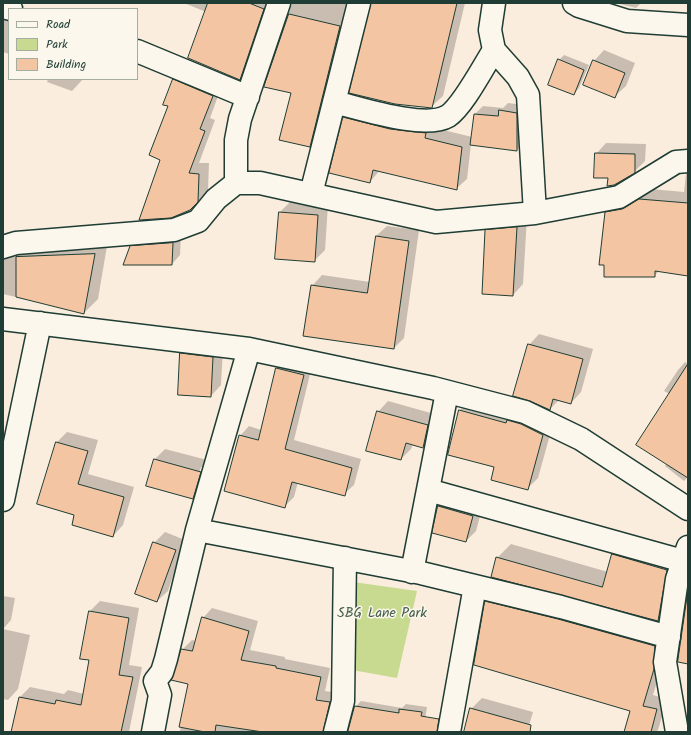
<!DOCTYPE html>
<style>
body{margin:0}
#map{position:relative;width:691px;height:735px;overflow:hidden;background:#faeddd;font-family:Kalam,sans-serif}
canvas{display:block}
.frame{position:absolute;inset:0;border:4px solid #1f3d34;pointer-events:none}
.legend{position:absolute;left:8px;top:8px;width:130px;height:72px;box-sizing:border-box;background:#fbf7ec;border:1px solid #a3ada2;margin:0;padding:5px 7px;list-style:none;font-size:12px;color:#1f3d34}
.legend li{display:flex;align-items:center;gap:8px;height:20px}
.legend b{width:20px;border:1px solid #a3ada2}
</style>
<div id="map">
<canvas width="691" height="735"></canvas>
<div class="frame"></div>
<ul class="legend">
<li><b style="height:5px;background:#fbf7ec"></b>Road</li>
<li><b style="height:11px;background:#c7da8f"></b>Park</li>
<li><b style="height:11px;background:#f4c5a3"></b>Building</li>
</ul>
</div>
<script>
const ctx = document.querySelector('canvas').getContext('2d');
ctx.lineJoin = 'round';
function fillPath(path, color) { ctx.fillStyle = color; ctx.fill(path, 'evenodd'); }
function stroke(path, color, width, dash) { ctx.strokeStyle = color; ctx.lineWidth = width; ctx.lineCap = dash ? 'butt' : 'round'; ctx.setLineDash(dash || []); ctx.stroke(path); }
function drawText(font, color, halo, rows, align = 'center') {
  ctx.font = font + ' Kalam,sans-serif'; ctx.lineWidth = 3; ctx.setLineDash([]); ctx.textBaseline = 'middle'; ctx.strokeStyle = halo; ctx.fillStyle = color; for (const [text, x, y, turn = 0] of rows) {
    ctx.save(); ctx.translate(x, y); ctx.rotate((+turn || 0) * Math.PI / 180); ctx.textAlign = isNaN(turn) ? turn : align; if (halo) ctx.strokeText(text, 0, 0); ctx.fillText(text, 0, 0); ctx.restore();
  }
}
fillPath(new Path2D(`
 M353,582L417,591L397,678L352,670Z`), '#c7da8f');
fillPath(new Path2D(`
 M3,3L9,9V54L3,52Z
 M184,3H272L250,68L240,79L206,12Z
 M292,3H354L320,136L310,146L292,92L265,86Z
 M372,3H465L443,96L432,106Z
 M616,3H641L636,8Z
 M604,50L635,63L626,86L615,96L594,61Z
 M564,55L589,65L579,88L574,94L559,60Z
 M184,69L222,85L210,118L215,120L199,163H209L208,190L190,210L162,159L174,80Z
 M48,79H83L72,91L47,82Z
 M508,103L524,105L525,142L517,150L471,144L467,179L457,188L380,170L370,182L344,118L354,108L472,137L475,114L483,106L503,108Z
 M606,143L646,144L645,161L634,172L609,177L596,154Z
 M688,172V275L659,271L654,276L606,213L616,202L651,189L684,192L686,174Z
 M290,202L328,205L325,250L314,261L280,212Z
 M527,217L523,284L513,295L486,231L496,220Z
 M387,226L419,230L404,338L394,348L312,286L322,275L370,282L376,236Z
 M181,234L180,255L172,264L131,247L140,238Z
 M108,240L98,299L84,313L3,294V252Z
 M539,334L593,349L581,392L571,403L559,400L550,409L529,345Z
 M191,343L223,347L221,385L211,396L181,354Z
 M286,359L312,366L294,440L361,459L354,485L344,494L298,482L294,497L284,507L240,436L249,426L261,430L276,369Z
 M685,362L688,364V477L684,481L665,466L667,463L670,394L664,391L678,370Z
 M470,400L553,424L538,478L527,489L495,467L459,411Z
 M388,401L438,415L434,436L423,447L413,444L411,449L401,459L378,412Z
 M67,432L98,440L88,474L134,487L123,525L113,536L76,515L39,504L57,442Z
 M165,449L211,461L203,487L193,498L147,486L155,459ZM201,467H203L197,487H195Z
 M449,496L483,505L476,531L466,541L433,533L439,506Z
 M165,532L185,540L168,591L157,601L154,543Z
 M626,541L680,556L671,606L658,620L497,558L511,544L608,572L612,555Z
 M496,591L665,636L664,658L653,695L667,699L658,730L656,732H625L632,710L486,602Z
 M3,596L15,598L11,620L3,629Z
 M100,601L139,608L129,665L142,667L129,732H12L20,697L30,687L64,694L68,690L84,694L90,660V611Z
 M212,608L258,621L250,650L285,657V659L330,668L325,691L339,693L329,732H175L180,731L189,683L182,650L192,640L196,641L203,618Z
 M3,629L30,635L18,689L8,700L3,699Z
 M482,698L533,712L527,732H465L471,709Z
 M361,701L402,708L406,704L427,707L423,732H349L356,706Z`), '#0003');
const building = new Path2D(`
 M208,3H249L264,9L240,80L188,58Z
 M371,3H457L432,108L395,104L349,93Z
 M289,14L340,26L310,147L279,140L291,93L264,87Z
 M558,59L584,70L574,95L548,85Z
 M593,60L625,73L615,98L583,85Z
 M173,79L213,96L200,129L205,131L189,173L199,174L198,202L190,210L171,218L139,220L160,160L149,155L168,106L163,105Z
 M499,110L517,113V151L470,145L474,114L498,116Z
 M343,117L390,129L426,133L425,138L462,147L457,190L373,170L370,183L329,173Z
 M595,153L635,154V173L614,185L607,186L608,178H594Z
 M639,199L688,203V276L655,271V277H604V265H599L605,212L622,209Z
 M279,212L318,215L315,262L275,259Z
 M517,227L513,296L482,294L485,230Z
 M376,236L409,241L394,349L303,336L311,285L367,293Z
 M173,243L172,265H123L130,246Z
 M95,254L84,314L16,297V257Z
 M528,344L583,359L571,404L553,399L550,410L530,401L513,396Z
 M180,353L213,357L211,397L178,395Z
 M688,364V478L636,445Z
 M276,368L304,375L285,449L352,468L345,496L292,482L285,508L224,491L239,435L258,440Z
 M459,410L506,423L507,420L521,424L543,435L528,490L491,480L494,467L448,455Z
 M377,411L428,425L423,448L406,443L401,460L366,451Z
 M56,442L88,451L78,484L124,497L113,537L72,525L74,515L37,504Z
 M154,459L201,472L193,499L146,486Z
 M438,506L473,516L466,542L432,533Z
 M153,542L176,550L157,602L135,594Z
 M612,554L667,570L658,621L491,577L496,557L602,587Z
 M688,590V664L678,662Z
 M485,601L558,619L655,646L654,669L643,706L657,709L651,732H624L630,711L474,665Z
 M89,611L129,618L119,675L133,677L121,732H11L19,697L55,704L56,700L81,705L89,660L80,659Z
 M202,617L249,631L241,660L276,666V668L321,677L316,700L330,702L323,732H263L216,725L215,732H205L179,727L188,684L171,680L181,649L192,651Z
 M355,706L399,713V709L422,712L421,716L439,719L437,732H348Z
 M470,708L531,725L530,732H464Z`);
fillPath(building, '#f4c5a3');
stroke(building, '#1f3d34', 1);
const minor = new Path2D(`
 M494,3L490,30L494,50L518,77L528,95L535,213
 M574,3L579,6L627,21L688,25
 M3,7L11,9
 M137,51L248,97
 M334,102C360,108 425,130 448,116C463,106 483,67 494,50
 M236,183V140L240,119L279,3
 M311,194L359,3
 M3,247L16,243L174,230L198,221L216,199L236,183H260L436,222L535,213L619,197L676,162L688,161
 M3,319L249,349L433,388L525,412L581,439L688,509
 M428,490L683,561
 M3,500L40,323
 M197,530L421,573L561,607L669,637
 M412,572L447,392
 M153,732L160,695L155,681L162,672L166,659L197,530L249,349
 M335,732L343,701L345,558
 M449,732L475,586
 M677,732L665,662L677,579L688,547`);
stroke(minor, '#1f3d34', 25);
stroke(minor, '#fbf7ec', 22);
drawText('14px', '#415c46', '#fbf7ec', [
 ["SBG Lane Park",382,615]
]);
</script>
